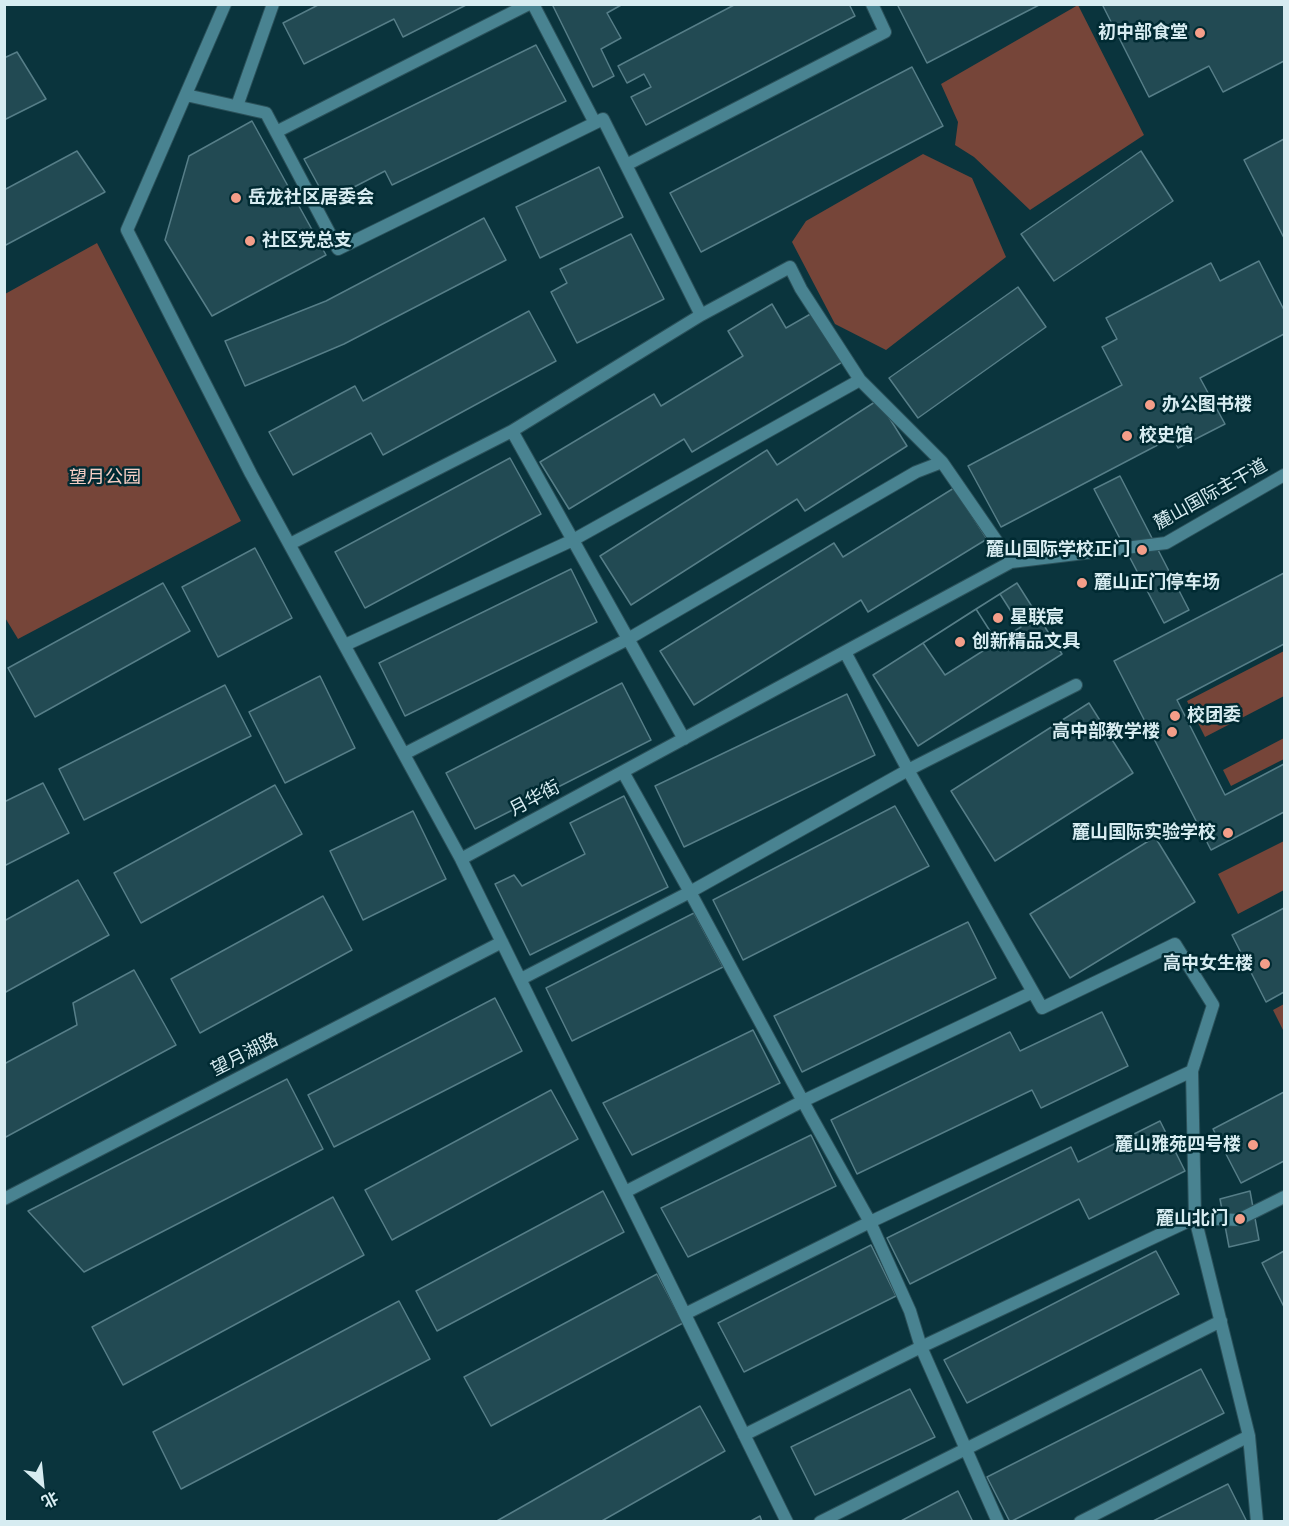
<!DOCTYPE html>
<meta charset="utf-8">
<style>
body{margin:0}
#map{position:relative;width:1289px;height:1526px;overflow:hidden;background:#0a343d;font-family:"Archivo Narrow","Noto Sans SC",sans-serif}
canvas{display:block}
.frame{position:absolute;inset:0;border:6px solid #d7ecf1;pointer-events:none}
.north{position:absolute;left:12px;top:1454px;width:60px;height:60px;-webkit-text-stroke:4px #002a32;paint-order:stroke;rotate:153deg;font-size:16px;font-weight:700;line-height:24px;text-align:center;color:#d7ecf1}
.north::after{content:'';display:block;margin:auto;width:21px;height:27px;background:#d7ecf1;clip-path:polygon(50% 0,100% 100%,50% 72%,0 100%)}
</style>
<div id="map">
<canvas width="1289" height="1526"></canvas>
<div class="frame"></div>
<div class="north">北</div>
</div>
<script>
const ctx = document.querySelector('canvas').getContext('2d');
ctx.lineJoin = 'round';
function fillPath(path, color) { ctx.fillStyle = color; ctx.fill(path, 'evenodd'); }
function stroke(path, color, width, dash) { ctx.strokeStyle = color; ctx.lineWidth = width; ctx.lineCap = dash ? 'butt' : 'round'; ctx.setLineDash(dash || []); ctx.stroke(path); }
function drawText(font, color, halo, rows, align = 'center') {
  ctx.font = font + ' "Archivo Narrow","Noto Sans SC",sans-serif'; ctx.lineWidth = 5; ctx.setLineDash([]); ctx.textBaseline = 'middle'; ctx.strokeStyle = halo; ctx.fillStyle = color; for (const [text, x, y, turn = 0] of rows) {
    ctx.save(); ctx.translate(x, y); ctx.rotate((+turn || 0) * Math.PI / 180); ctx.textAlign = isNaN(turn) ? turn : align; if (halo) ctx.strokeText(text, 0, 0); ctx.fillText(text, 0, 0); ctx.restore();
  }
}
fillPath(new Path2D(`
 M1078,5L1144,135L1030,210L974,157L955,145L958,122L941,84Z
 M923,154L972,178L1006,257L886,350L835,324L792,242L806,221Z
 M97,243L241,521L18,639L4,616L5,294Z
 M1284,651V696L1205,737L1187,701Z
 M1284,738V759L1231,786L1223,770Z
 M1284,841V890L1238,914L1218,874Z
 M1284,1004V1032L1273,1010Z`), '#764539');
const building = new Path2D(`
 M320,4H468L403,37L394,19L304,64L283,23Z
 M552,4H623L607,13L621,38L601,49L614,76L593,87Z
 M736,4H849L855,16L646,125L631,97L651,87L644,74L627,83L618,66Z
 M897,4H1041L927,63Z
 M1102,4H1284V61L1223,92L1209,66L1149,97Z
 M536,45L566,101L392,185L385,171L327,201L304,159Z
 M17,52L46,99L4,120V58Z
 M912,67L943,126L701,252L670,193Z
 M252,121L326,255L212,316L165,240L189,156Z
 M1284,139V238L1244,160Z
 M77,151L105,192L4,246V190Z
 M1141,151L1173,201L1054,281L1021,234Z
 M599,167L623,217L540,258L516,207Z
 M484,218L506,260L344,344L245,386L225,341L326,301Z
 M631,234L664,299L577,343L551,292L567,283L560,269Z
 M1259,261L1284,310V334L1200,378L1225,424L1178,448L1173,437L1001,527L968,466L1122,385L1102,347L1117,339L1106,318L1211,263L1220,281Z
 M1018,287L1046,327L918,418L889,378Z
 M772,304L786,328L814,312L844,361L692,452L684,439L569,509L540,462L654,394L661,406L743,356L728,331Z
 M529,311L556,361L383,455L371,433L293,475L269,432L355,386L363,401Z
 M878,400L907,446L805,511L797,499L631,605L600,556L767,450L777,465Z
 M510,458L541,514L365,608L335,552Z
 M1120,476L1189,610L1164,623L1094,489Z
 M954,488L987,539L868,612L861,600L694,705L660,651L834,543L843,557Z
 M255,548L292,618L218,657L182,587Z
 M571,569L597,622L405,716L379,663Z
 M1284,573V644L1177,700L1225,795L1284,764V812L1211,850L1114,661Z
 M163,583L190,631L35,717L8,668Z
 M1017,583L1062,654L918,746L873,675Z
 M1000,594L1021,627L997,642L976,609Z
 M976,609L997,642L945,675L923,643Z
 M320,676L355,748L285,783L249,712Z
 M622,683L651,740L475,829L446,773Z
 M225,685L251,736L84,820L59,769Z
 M847,694L875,755L684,847L655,786Z
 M1089,703L1133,773L995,861L951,791Z
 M43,783L69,833L4,866V802Z
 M275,785L302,834L141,923L114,873Z
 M624,796L668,887L530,955L495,884L514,875L522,886L585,854L570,823Z
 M895,806L929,866L743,960L713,900Z
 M413,811L446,879L363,920L330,851Z
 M1155,837L1195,902L1070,978L1030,914Z
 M78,880L109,935L4,993V921Z
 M323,896L352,950L200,1033L171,979Z
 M1284,908V992L1266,1002L1232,935Z
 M694,913L723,967L572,1041L546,988Z
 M968,922L996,978L802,1072L774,1016Z
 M134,970L176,1045L4,1138V1064L77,1025L73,1003Z
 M495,998L522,1051L334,1147L308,1095Z
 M1102,1012L1128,1066L1041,1108L1032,1090L857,1174L831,1120L1010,1032L1020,1051Z
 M753,1030L780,1083L632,1155L603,1103Z
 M287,1079L323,1149L84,1272L28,1211Z
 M551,1090L578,1139L392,1240L365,1190Z
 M1284,1092V1161L1241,1183L1213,1129Z
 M1160,1121L1185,1171L1089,1219L1079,1199L910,1284L887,1238L1071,1147L1078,1162Z
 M811,1135L836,1186L688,1257L661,1208Z
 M603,1191L624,1232L437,1331L416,1291Z
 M1250,1191L1259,1240L1229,1247L1220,1199Z
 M333,1197L364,1255L123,1385L92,1327Z
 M871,1245L896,1296L744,1372L718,1323Z
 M1156,1251L1179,1294L967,1403L944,1360Z
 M1284,1251V1307L1262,1263Z
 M657,1274L683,1323L491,1426L464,1377Z
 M399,1301L430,1359L181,1489L153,1432Z
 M1201,1369L1224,1413L1010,1522L987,1477Z
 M910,1389L935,1437L815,1495L791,1447Z
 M700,1406L725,1451L600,1522H495Z
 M1228,1484L1247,1522H1151Z
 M958,1491L973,1522H899Z
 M760,1516L762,1522H749Z`);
fillPath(building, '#224a53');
stroke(building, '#567e88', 1.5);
const minor = new Path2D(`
 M225,4L127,230L251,474L461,859L787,1522
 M533,4L595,123
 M186,95L266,113L338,249L603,119L701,315
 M237,106L273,4
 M276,132L529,4
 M626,165L885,32L872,4
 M512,431L684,739
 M290,544L512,431L701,315L790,267L801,289L860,380L942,462
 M345,645L573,540L860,380
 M404,754L628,639L916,472L942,462L1011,562
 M623,772L690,892L812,1118L870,1222L910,1311L921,1347L998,1522
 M461,859L1011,562L1166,543L1284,475
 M521,979L690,892L908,770L1076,685
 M625,1192L803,1101L1033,992
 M4,1199L502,942
 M685,1314L870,1222L1192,1071L1213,1005L1175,944L1042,1008L908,770L845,652
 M744,1435L921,1347L1195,1218L1192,1071
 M1249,1436L1257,1522
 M820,1522L1221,1321
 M1080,1522L1249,1436L1195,1218L1238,1220L1284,1197`);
stroke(minor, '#2b515a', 14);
stroke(minor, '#498391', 12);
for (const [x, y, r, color] of [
 [1200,33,6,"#f49e89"],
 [236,198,6,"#f49e89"],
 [250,241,6,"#f49e89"],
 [1150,405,6,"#f49e89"],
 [1127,436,6,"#f49e89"],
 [1142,550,6,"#f49e89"],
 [1082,583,6,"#f49e89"],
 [998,618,6,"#f49e89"],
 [960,642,6,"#f49e89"],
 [1175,716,6,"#f49e89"],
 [1172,732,6,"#f49e89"],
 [1228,833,6,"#f49e89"],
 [1265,964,6,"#f49e89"],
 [1253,1145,6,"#f49e89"],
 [1240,1219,6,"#f49e89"]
]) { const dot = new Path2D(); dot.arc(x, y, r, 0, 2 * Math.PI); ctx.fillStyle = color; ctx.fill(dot); stroke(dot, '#002a32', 2); }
drawText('bold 18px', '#d7ecf1', '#002a32', [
 ["初中部食堂",1188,33,"right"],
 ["岳龙社区居委会",248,198],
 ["社区党总支",262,241],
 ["办公图书楼",1162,405],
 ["校史馆",1139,436],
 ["麓山国际学校正门",1130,550,"right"],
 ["麓山正门停车场",1094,583],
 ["星联宸",1010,618],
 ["创新精品文具",972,642],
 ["校团委",1187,716],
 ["高中部教学楼",1160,732,"right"],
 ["麓山国际实验学校",1216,833,"right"],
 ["高中女生楼",1253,964,"right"],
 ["麓山雅苑四号楼",1241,1145,"right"],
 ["麓山北门",1228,1219,"right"]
], 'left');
drawText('18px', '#f4cec4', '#002a32', [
 ["望月公园",105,478]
]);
drawText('18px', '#d7ecf1', '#002a32', [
 ["麓山国际主干道",1211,495,-29],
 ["月华街",535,799,-28],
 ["望月湖路",245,1055,-27]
]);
</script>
